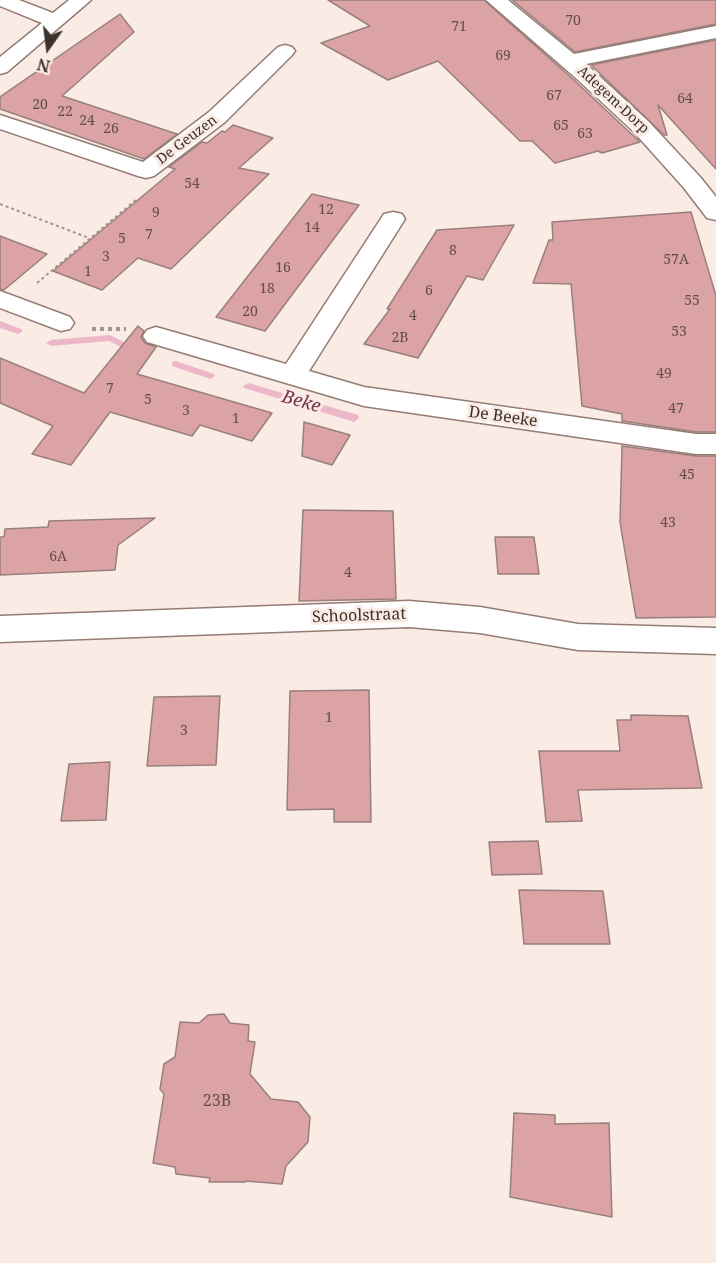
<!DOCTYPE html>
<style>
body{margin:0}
#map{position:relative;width:716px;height:1263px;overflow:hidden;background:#fbebe5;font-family:"Noto Serif",serif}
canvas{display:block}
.north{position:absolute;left:18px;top:18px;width:60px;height:60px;-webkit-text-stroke:4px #fbebe5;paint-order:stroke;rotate:194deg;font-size:16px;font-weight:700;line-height:24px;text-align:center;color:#3c322e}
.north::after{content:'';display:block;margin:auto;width:21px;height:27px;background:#3c322e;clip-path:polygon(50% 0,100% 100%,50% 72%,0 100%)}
</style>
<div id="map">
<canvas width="716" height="1263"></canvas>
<div class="north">N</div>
</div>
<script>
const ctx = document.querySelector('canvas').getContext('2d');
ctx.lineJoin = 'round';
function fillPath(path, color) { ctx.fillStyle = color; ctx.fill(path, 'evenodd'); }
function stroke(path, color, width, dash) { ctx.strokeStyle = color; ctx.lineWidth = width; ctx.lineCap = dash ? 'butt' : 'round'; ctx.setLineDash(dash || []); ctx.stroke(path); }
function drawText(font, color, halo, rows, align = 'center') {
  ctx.font = font + ' "Noto Serif",serif'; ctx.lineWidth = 6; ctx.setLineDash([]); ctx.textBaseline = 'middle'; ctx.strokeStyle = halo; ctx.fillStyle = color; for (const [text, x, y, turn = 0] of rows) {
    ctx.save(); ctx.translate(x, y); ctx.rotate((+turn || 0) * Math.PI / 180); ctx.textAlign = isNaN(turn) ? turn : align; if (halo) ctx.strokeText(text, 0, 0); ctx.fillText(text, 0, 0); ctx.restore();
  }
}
fillPath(new Path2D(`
 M0,321L21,329L23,331L18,334L0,328Z
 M110,335L141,351L136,354L133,353L109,341L51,346L46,343L51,340Z
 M176,361L214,374L215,376L210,379L172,366V362Z
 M248,383L358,415L359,418L354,422L244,388L243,386Z`), '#edb7ca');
const building = new Path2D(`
 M328,0H484L575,81L640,142L602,153L598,151L555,163L532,141H520L438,61L388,80L321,43L370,26Z
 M512,0H716V24L575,52Z
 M120,14L134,32L62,96L177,134L144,159L0,109V97Z
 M716,40V169L658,105L667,135H664L591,65Z
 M233,125L273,138L239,168L269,174L171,269L138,258L102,290L53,271L175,169L169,167L202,142L207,143L222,131L225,132Z
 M312,194L359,205L265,331L216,317Z
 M691,212L716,296V432H696L622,421V414L582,406L571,284L533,283L549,240H553L552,222Z
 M514,225L483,280L467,276L418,358L364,344L390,309H387L437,230Z
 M0,236L47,254L4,290L0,289Z
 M138,326L144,331L141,337L145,343L156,347L137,374L272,413L252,441L200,425L192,436L110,412L71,465L32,454L53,426L0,403V358L84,393Z
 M304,422L350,435L332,465L302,456Z
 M622,446L696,456H716V617L636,618L620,522Z
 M303,510L393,511L396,599L299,601Z
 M155,518L118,545L115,570L0,575V537H4L5,529L48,527L49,521Z
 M495,537H534L539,574H498Z
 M369,690L371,822H334V809L287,810L290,691Z
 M220,696L216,765L147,766L154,697Z
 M631,715L688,716L702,788L578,790L582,821L546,822L539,751H620L617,720H631Z
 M110,762L106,820L61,821L69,764Z
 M538,841L542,874L492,875L489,842Z
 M519,890L603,891L610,944H524Z
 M224,1014L230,1023L249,1025L248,1041L255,1042L250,1074L271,1099L298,1102L310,1117L308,1142L286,1166L282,1184L246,1181L245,1182H209L210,1178L176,1174L175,1167L153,1163L164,1094L160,1089L164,1064L175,1057L180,1022L199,1023L208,1015Z
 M514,1113L555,1115V1124L609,1123L612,1217L510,1197Z`);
fillPath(building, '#dba3a4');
stroke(building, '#997f7f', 1.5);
const minor = new Path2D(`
 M0,0H19L53,13L69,0H91L7,72L0,74V57L42,23L0,6Z
 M486,0H508L574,54L716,26V38L586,64L649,122L701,178L716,197V220L707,218L684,188L633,131L577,79Z
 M285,45L292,47L295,51L292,55L225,122L154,176L146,178L138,176L0,129V115L143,162L209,112L278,47Z
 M393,212L402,214L405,219L309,371L364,387L696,434H716V454H696L364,406L147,342L143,336L147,330L156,327L286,364L384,214Z
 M0,291L70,317L74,323L70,329L61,331L0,308Z
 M409,601L480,607L578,624L716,628V654L578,650L480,633L409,627L0,642V616Z`);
stroke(minor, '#947c73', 3);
stroke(new Path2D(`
 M0,204L89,238
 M37,283L137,199`), '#a29590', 2, [3, 3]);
stroke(new Path2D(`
 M92,329H126`), '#a29590', 4, [4, 4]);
fillPath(minor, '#fff');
drawText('14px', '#644e4c', null, [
 ["70",573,21],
 ["71",459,27],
 ["69",503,56],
 ["67",554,96],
 ["64",685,99],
 ["20",40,105],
 ["22",65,112],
 ["24",87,121],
 ["65",561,126],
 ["26",111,129],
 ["63",585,134],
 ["54",192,184],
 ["12",326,210],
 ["9",156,213],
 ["14",312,228],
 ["7",149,235],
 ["5",122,239],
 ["8",453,251],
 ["3",106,257],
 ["57A",676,260],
 ["16",283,268],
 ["1",88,272],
 ["18",267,289],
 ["6",429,291],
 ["55",692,301],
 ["20",250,312],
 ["4",413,316],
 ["53",679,332],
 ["2B",400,338],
 ["49",664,374],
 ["7",110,389],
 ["5",148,400],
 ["47",676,409],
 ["3",186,411],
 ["1",236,419],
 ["45",687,475],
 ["43",668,523],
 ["6A",58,557],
 ["4",348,573],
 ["1",329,718],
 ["3",184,731]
]);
drawText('14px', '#3c322e', '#fbebe5', [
 ["Adegem-Dorp",613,100,43],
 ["De Geuzen",187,140,-37]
]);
drawText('16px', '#3c322e', '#fbebe5', [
 ["De Beeke",503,417,8],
 ["Schoolstraat",359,616,-2]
]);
drawText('16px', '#644e4c', null, [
 ["23B",217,1101]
]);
drawText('italic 18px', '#74334e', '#fbebe5', [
 ["Beke",301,402,16]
]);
</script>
